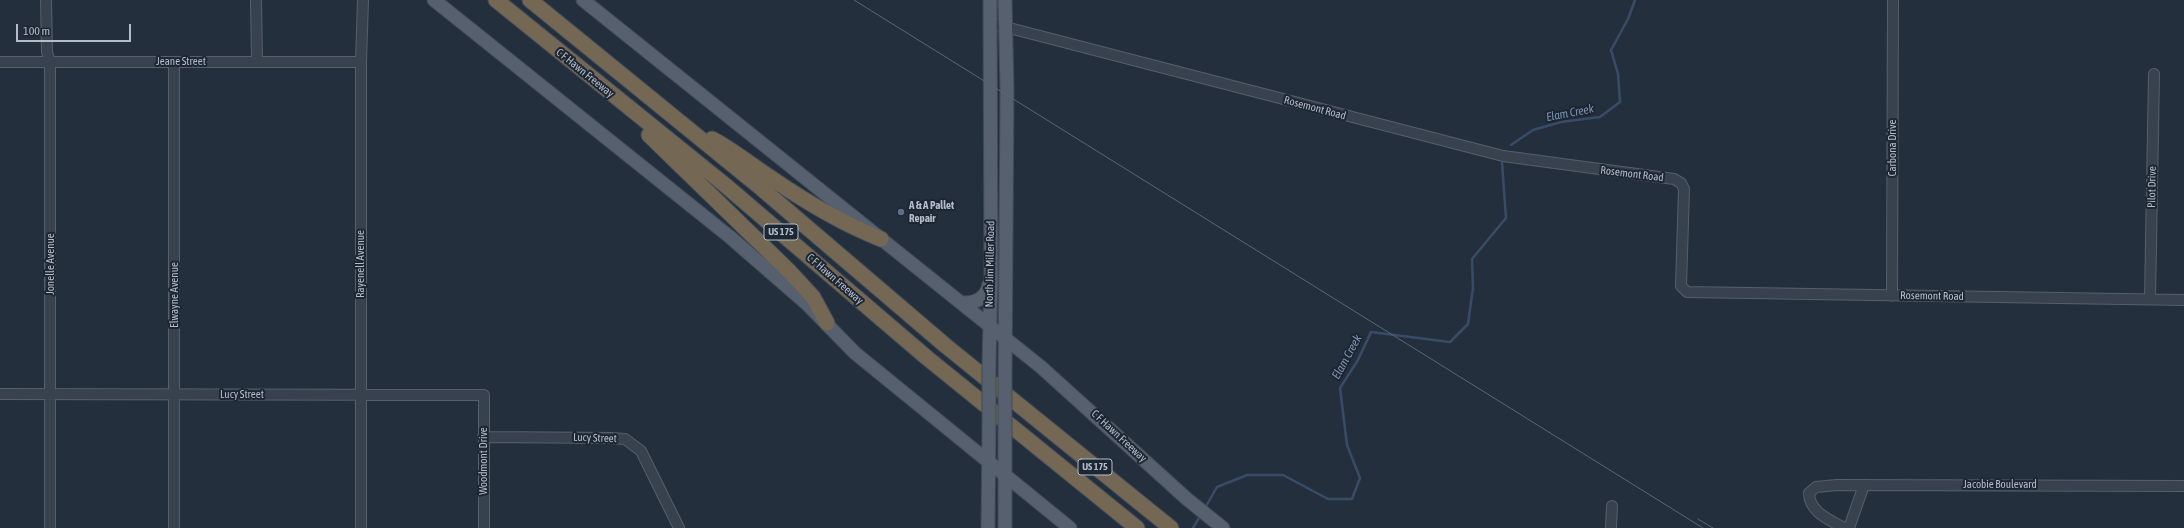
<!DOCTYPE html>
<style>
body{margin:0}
#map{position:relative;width:2184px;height:528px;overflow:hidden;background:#242f3e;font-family:"Asap Condensed",sans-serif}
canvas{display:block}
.scale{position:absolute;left:16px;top:24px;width:115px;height:18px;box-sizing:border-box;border:2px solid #b4bcc9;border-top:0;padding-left:5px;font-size:12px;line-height:14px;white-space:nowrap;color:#b4bcc9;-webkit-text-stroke:3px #1d2633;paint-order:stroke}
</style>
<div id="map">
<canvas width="2184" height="528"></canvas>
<div class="scale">100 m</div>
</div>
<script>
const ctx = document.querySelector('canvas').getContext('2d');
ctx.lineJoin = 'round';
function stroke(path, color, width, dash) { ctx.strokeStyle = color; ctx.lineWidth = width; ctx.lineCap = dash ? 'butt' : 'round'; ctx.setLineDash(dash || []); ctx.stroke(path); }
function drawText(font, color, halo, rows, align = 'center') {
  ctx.font = font + ' "Asap Condensed",sans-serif'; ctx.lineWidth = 4; ctx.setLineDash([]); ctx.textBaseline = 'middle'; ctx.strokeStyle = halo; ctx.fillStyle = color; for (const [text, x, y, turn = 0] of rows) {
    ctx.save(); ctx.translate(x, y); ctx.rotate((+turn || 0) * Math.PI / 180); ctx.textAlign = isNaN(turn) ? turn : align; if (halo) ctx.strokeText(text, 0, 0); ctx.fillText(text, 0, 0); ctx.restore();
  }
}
stroke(new Path2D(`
 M1511,145L1533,130L1561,122L1600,117L1620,102L1618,74L1611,50L1628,19L1635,0
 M1205,508L1217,487L1247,475H1283L1328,499H1352L1360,478L1347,445L1340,388L1358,360L1371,332L1450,342L1468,324L1473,288L1472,259L1506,218L1502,163
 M1193,528L1200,516`), '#394c67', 2.5);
const minor = new Path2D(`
 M46,0L47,52L50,62V528
 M256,0L257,62
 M990,23L1503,156L1674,179L1681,183L1684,189L1681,286L1687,292L2184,300
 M0,62H361
 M174,63V528
 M1892,296L1893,0
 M2150,299L2154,74
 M0,394L484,395V528
 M483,437L611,438L625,439L641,451L679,528
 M361,528V62L363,0
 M1611,528L1612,506
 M1844,528C1830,520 1809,512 1809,493L1816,487L1837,485L2184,486
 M1849,528L1864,485`);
const major = new Path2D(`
 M434,0L730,237L806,303L855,353L1070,528
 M583,0L1041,367L1187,499L1223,528
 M1005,0L1007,89L1005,379
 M960,302C974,305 987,298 989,284
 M989,366L991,274L990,0
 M988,528L989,424
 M1005,528V438`);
const highway = new Path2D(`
 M496,0L725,185L926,357L1137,528
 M530,0L761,188L946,346L1171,528
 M649,135L789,271L813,297L827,323
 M712,139C733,150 751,165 771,178C806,202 841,223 881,239`);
stroke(minor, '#565f6c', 12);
stroke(major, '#414a57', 15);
stroke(highway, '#434c59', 17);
stroke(minor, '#38414e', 10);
stroke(major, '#56606e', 13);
stroke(highway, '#746855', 15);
stroke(new Path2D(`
 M854,0L1703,528
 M1698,519L1713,528`), '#5a6575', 1);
const majorBridge = new Path2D(`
 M989,424V366
 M1005,438V379`);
stroke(majorBridge, '#414a57', 15, []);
stroke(majorBridge, '#56606e', 13);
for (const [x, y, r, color] of [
 [901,212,4,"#5c6f8a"]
]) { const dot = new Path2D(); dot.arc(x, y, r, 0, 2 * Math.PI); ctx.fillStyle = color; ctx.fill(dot); stroke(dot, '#1d2633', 1.5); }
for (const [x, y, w] of [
 [781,232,34],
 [1095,467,34]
]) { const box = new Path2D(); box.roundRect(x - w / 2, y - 8, w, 16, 3); ctx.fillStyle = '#1d2633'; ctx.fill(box); stroke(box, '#b4bcc9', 1); }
drawText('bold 10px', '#b4bcc9', null, [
 ["US 175",781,232],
 ["US 175",1095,467]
]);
drawText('11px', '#b4bcc9', '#1d2633', [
 ["Jeane Street",181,62],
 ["C F Hawn Freeway",585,73,39],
 ["Rosemont Road",1315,108,15],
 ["Carbona Drive",1893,148,-90],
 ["Rosemont Road",1632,174,7],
 ["Pilot Drive",2152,187,-89],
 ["Jonelle Avenue",51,264,-90],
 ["Rayenell Avenue",361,264,-90],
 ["North Jim Miller Road",990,264,-89],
 ["C F Hawn Freeway",835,279,41],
 ["Elwayne Avenue",175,295,-90],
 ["Rosemont Road",1932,296,1],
 ["Lucy Street",242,395],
 ["C F Hawn Freeway",1119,436,43],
 ["Lucy Street",595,438,2],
 ["Woodmont Drive",484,461,-90],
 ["Jacobie Boulevard",2000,485]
]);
drawText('bold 11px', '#b4bcc9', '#1d2633', [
 ["A & A Pallet",909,206],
 ["Repair",909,219]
], 'left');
drawText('italic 12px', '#7c92b1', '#1d2633', [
 ["Elam Creek",1570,113,-11],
 ["Elam Creek",1347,357,-61]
]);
</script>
